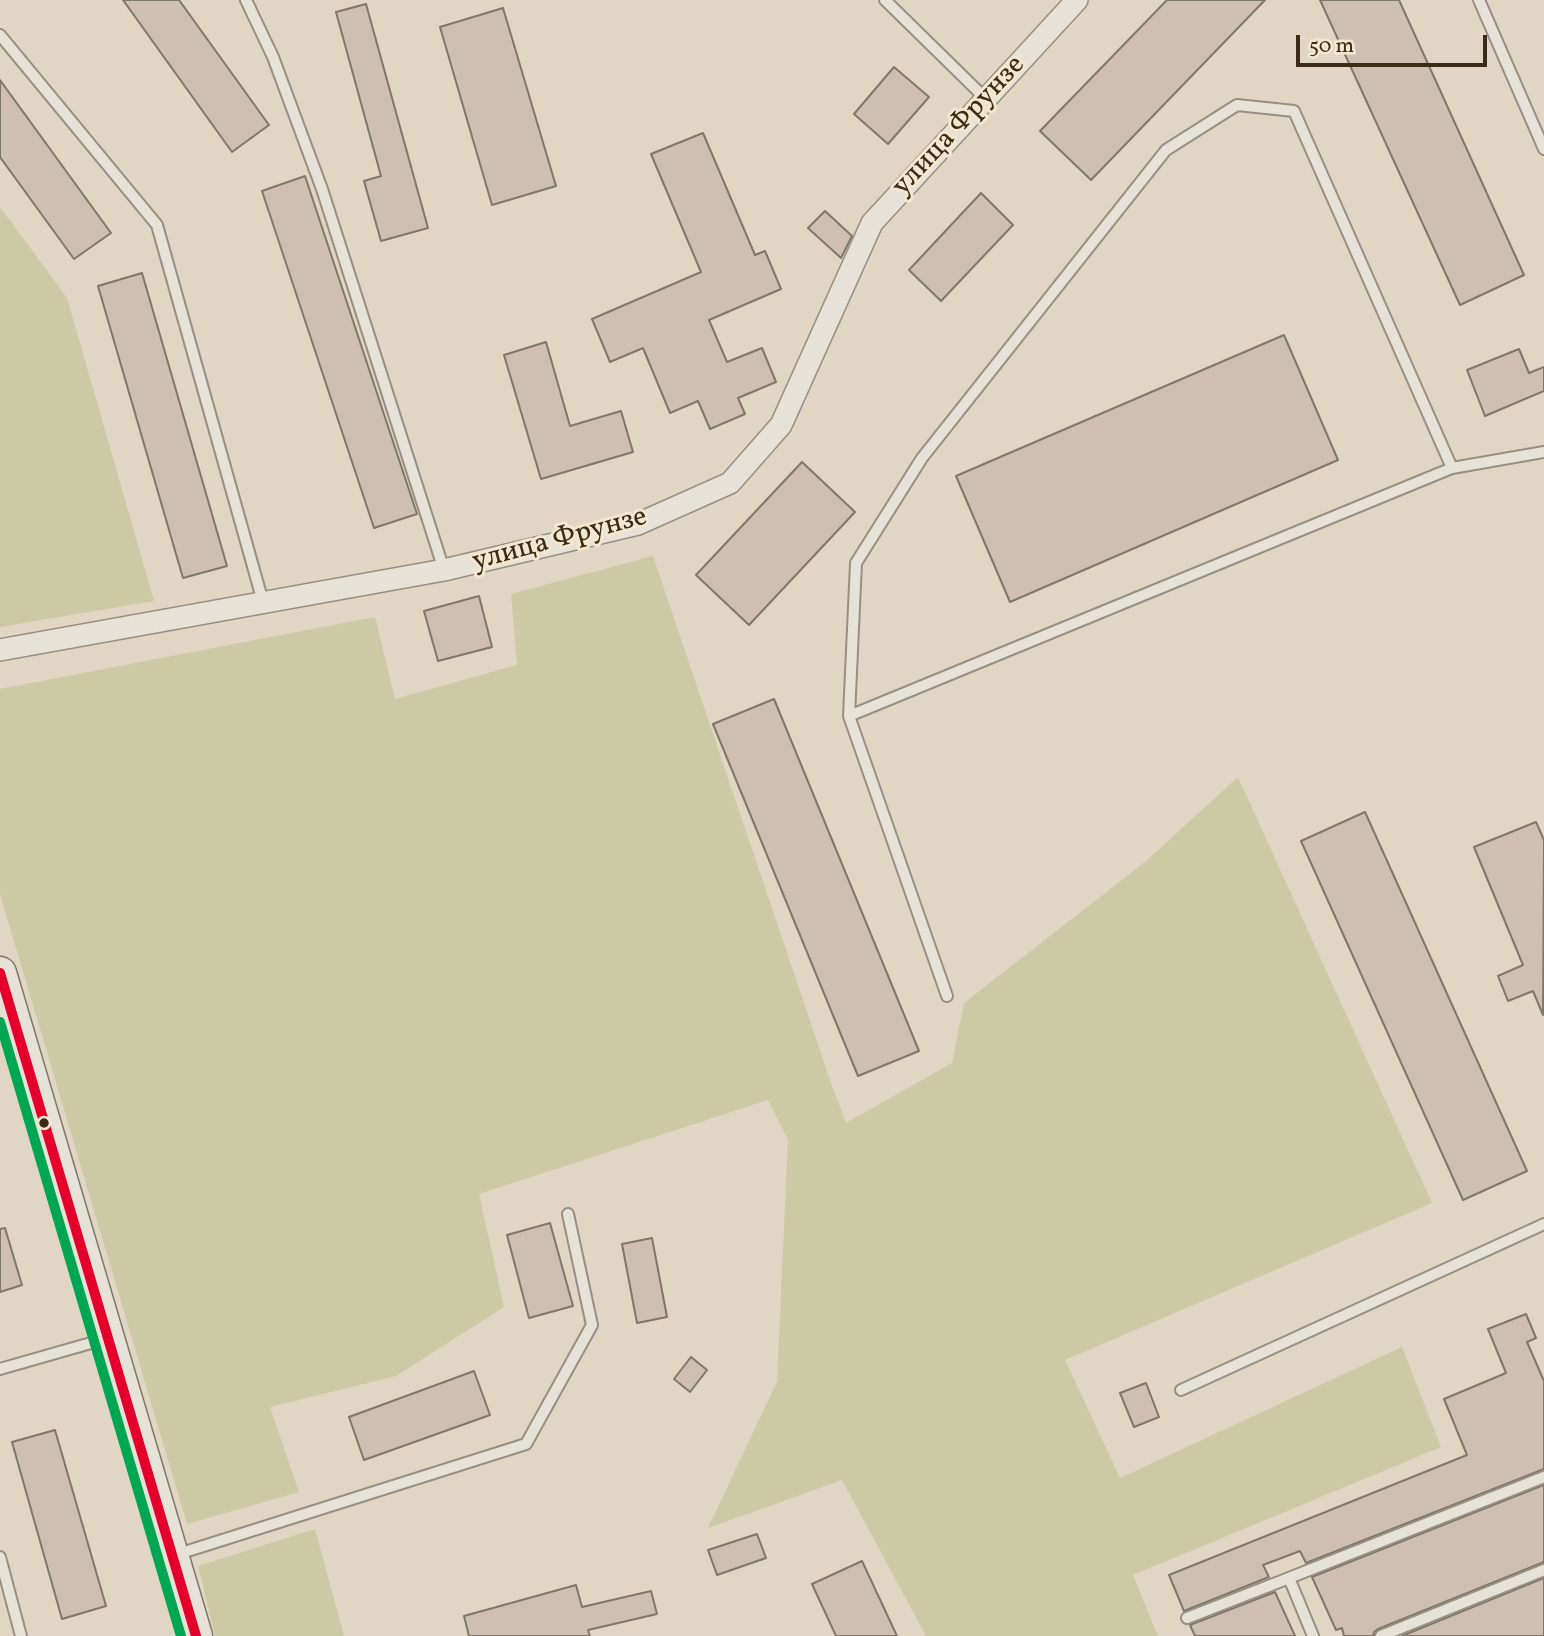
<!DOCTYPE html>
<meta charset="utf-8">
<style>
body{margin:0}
#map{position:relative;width:1544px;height:1636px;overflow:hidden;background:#e1d6c3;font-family:Vollkorn,serif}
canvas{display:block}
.scale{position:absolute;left:1296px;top:35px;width:191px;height:32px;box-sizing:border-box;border:4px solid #3a2c17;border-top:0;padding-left:9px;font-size:21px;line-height:24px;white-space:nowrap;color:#3a2c17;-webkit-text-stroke:5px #f4e7d0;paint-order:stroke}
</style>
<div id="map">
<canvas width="1544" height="1636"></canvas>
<div class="scale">50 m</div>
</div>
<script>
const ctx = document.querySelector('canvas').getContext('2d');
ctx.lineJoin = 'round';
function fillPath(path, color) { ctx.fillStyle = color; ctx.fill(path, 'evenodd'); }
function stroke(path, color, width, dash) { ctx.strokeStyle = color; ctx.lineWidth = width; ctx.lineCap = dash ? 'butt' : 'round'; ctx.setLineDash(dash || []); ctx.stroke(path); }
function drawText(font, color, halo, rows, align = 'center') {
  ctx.font = font + ' Vollkorn,serif'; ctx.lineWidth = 6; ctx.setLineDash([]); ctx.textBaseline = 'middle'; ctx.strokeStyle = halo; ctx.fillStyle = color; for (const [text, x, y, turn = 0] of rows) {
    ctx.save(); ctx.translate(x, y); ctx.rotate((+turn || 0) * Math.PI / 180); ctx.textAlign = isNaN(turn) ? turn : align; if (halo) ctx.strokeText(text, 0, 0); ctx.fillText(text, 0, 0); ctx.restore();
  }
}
fillPath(new Path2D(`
 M0,207L67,298L154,601L0,627Z
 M653,556L830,1080L846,1123L952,1063L964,1003L1145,862L1238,777L1432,1203L1065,1360L1120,1478L1402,1347L1441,1447L1133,1575L1158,1636H926L842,1480L708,1528L777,1382L788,1140L768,1100L479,1194L504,1307L396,1376L270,1407L299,1492L187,1524L0,894V689L375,617L395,699L517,665L511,594Z
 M315,1529L344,1636H215L198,1566Z`), '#ccc9a5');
const building = new Path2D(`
 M123,0H179L269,125L232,152Z
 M1167,0H1265L1091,180L1040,131Z
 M1320,0H1399L1524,275L1460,305Z
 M366,4L428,228L381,241L364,181L381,176L336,12Z
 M503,8L556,186L492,205L440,27Z
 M894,67L929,97L888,144L854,114Z
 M0,80L111,233L74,259L0,157Z
 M703,133L755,255L765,251L781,289L709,320L727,362L762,348L776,382L738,398L745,414L710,429L698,401L670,413L643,348L610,362L592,319L701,272L651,154Z
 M305,176L417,514L374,528L262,191Z
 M981,193L1013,225L941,301L909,270Z
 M825,211L852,236L841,258L808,228Z
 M142,273L227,566L183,578L98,286Z
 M1284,335L1338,460L1010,602L956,476Z
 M546,342L570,426L621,411L633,452L541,479L504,355Z
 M1519,349L1529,373L1544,367V391L1485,416L1467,370Z
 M802,462L855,512L749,625L696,575Z
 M479,596L492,647L438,661L424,611Z
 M774,699L919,1051L858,1076L713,724Z
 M1365,812L1527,1171L1463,1200L1301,841Z
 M1536,822L1544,840L1543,1015L1533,991L1508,1001L1498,976L1523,965L1474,847Z
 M550,1223L573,1306L529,1318L507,1235Z
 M5,1228L22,1285L0,1292V1229Z
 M652,1238L667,1317L637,1323L622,1244Z
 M1526,1314L1536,1338L1527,1342L1544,1381V1469L1306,1563L1300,1551L1263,1565L1269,1577L1184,1611L1169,1575L1467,1455L1444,1399L1506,1373L1488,1329Z
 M691,1357L707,1370L690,1392L674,1379Z
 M474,1371L490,1415L364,1460L349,1417Z
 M1146,1383L1159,1417L1134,1427L1120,1393Z
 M55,1430L106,1606L62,1619L12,1442Z
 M1544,1485V1562L1378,1629L1374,1632L1373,1636H1344L1342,1628L1336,1630L1312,1577Z
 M757,1534L766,1558L717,1575L708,1550Z
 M862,1561L897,1636H836L812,1584Z
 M1544,1578V1636H1402Z
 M576,1585L582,1607L651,1591L657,1614L588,1630L590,1636H469L464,1616Z
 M1275,1592L1295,1636H1195L1190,1625Z`);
fillPath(building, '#cfbfb1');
stroke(building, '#7f776a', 2);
const lane = new Path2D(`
 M246,0L273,57L322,189L444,570
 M885,0L986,99
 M1479,0L1544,149
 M0,35L157,225L263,602
 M849,716L1452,468L1544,452
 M947,996L849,716L856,563L922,458L1166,150L1237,105L1294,111L1452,468
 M0,1369L105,1339
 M1181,1390L1544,1224
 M175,1555L526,1444L592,1325L568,1214
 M0,1557L21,1636
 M1289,1578L1544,1477
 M1187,1618L1289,1578L1313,1636
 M1381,1636L1544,1570`);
const street = new Path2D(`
 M0,650L444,570L638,524L730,483L781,425L872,223L1077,0`);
const secondary = new Path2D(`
 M0,973L196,1636`);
stroke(lane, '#978f82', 14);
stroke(street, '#978f82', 24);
stroke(secondary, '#7f776a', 35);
stroke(lane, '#e7e2d8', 10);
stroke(street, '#e7e2d8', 21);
stroke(secondary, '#e7e2d8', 32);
stroke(new Path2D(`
 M0,973L196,1636`), '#e4002b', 10);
stroke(new Path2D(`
 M0,1022L181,1636`), '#00a651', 10);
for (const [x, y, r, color] of [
 [44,1123,6,"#3a2c17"]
]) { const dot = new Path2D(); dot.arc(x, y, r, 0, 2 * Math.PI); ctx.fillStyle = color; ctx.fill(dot); stroke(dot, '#f4e7d0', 2.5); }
drawText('28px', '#3a2c17', '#f4e7d0', [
 ["улица Фрунзе",960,127,-47],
 ["улица Фрунзе",560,541,-15]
]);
</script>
